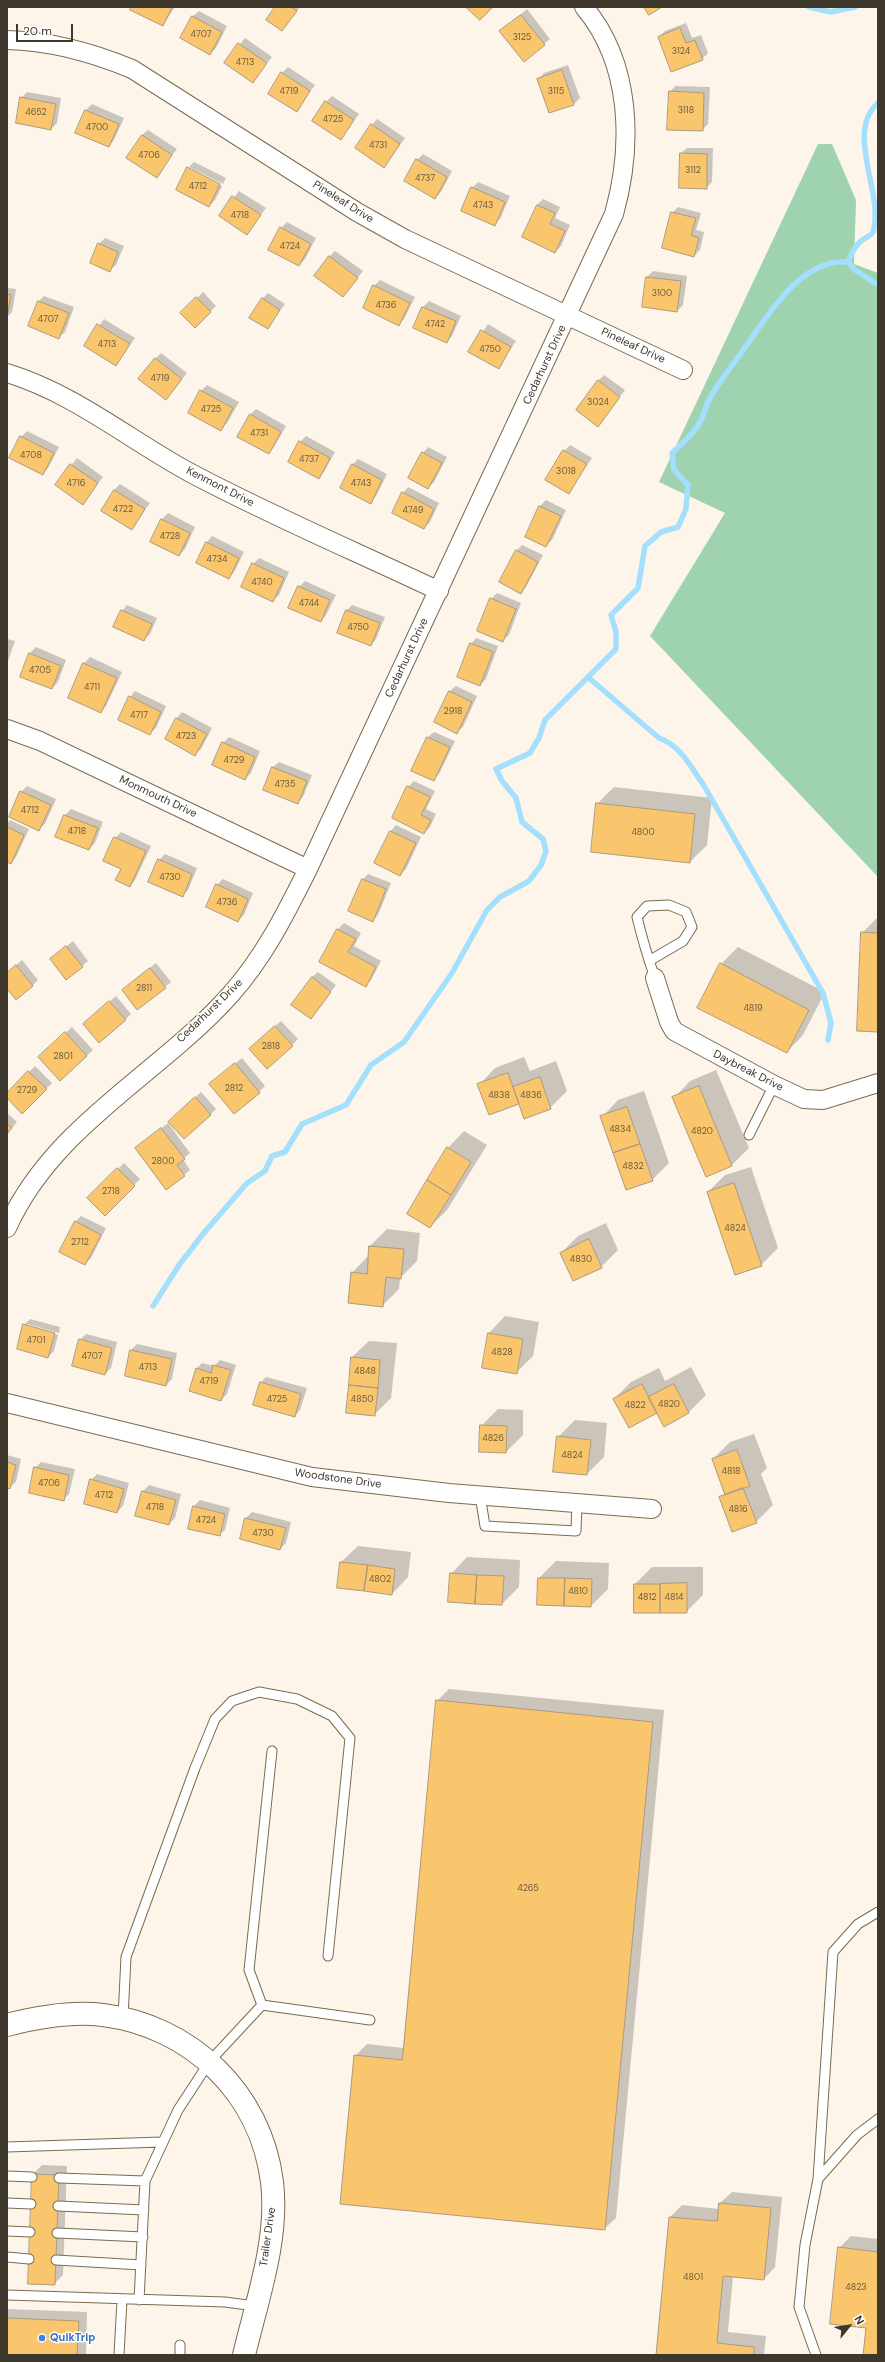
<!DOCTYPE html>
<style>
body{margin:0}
#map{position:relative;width:885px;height:2362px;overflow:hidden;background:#fdf5e9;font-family:"DM Sans",sans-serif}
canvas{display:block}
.frame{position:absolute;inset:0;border:8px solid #3e372b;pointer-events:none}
.north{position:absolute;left:829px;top:2306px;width:40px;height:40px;-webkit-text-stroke:3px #fff;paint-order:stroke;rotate:60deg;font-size:11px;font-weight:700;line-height:16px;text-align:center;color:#3e372b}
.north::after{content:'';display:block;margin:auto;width:14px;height:18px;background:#3e372b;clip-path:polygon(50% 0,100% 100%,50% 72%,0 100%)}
.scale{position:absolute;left:16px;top:24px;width:57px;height:18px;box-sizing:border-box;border:2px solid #3e372b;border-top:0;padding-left:5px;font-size:12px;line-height:14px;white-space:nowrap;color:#3e372b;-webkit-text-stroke:3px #fff;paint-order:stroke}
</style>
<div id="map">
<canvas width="885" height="2362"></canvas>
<div class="frame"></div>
<div class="north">N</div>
<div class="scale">20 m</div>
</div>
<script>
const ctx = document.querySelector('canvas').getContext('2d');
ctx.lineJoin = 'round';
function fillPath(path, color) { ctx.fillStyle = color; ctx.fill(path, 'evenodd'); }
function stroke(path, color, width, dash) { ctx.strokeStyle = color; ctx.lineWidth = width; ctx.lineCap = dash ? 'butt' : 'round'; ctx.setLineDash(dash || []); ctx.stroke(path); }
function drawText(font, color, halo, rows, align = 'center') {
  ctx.font = font + ' "DM Sans",sans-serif'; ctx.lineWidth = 3; ctx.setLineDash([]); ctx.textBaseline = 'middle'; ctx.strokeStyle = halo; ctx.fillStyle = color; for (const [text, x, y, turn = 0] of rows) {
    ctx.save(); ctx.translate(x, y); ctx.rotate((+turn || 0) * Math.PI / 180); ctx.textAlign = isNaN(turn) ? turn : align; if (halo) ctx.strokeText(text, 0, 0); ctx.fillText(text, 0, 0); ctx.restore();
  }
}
fillPath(new Path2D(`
 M818,144H832L856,200L854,264L878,273V877L650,636L725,513L659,482Z`), '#9fd3b0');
fillPath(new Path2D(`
 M132,7H175L163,25Z
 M276,7H300L282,30Z
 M527,9L550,39L544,44L507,26Z
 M199,11L227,26L216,48L210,54L181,38L193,16Z
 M686,23L692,38L701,35L708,53L702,59L659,37L665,31Z
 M245,38L272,57L253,81L226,62Z
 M568,65L580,98L574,104L550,112L538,79L544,73Z
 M288,67L315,85L296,111L282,73Z
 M675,86L710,87L708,124L702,130L670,92Z
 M27,92L61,98L57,123L51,129L21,98Z
 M332,96L359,114L341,139L326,102Z
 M92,104L124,118L114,140L109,146L76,132L86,110Z
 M377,119L405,138L384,167L372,125Z
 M148,130L177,149L156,176L142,135Z
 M687,148H713L712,182L706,188L681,153Z
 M423,154L452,171L441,192L435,198L417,160Z
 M194,162L226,178L223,184L189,167Z
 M189,167V169L222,186L215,200L209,206L188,168Z
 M478,182L510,196L500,219L494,224L472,188Z
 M239,191L266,208L247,234L220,216Z
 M543,199L560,207L555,218L570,225L561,246L555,252L537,205Z
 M678,207L701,213L696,230L704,232L700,250L694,256L672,213Z
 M287,222L316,238L305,259L299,265L281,228Z
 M105,238L124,246L116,265L110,270L99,244Z
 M335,251L363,271L343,296L329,257Z
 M653,271L687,276L683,305L677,311L643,306L647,277Z
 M380,280L415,297L404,319L399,324L374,286Z
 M7,288L16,289L12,312L7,317Z
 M203,292L216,306L195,327L182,313Z
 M268,293L285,304L267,328L262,299Z
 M44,296L74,307L65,332L59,337L38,302Z
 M429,301L461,316L452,336L447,342L414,327L423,307Z
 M104,319L135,338L116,365L85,346Z
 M488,324L516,341L498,368L470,352Z
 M161,353L187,373L166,399L155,359Z
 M604,375L625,390L598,425V381Z
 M207,385L239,402L227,423L221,429L201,391Z
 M256,409L286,426L274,447L269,453L250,415Z
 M27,431L59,447L48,468L42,474L21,437Z
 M306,436L335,452L324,472L318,478L289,462L300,442Z
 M570,445L592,458L568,493L564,451Z
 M428,447L447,457L434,482L428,488L423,453Z
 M77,458L103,477L83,503L56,485Z
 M358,459L387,474L376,496L370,502L352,465Z
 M120,484L150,503L131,529L114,490Z
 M408,487L439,503L430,522L424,528L403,493Z
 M546,500L566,510L552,540L546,546L526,536L540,506Z
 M168,513L195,527L185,549L179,555L151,542L162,519Z
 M212,536L244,552L234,572L229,578L197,562L207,542Z
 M522,545L543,555L526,587L520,593L517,550Z
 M259,558L289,572L279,595L273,600L253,564Z
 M305,581L336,595L326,615L321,621L299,587Z
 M497,593L521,603L509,635L503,640L491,599Z
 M127,605L157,618L150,634L144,639L122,611Z
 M352,605L385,617L376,639L371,645L347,610Z
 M476,638L498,646L486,679L480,685L471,644Z
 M7,639L15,641L7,664Z
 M36,647L66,660L58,682L52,688L21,676L30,653Z
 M90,657L122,672L106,706L101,712L69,697L84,663Z
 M456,686L477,696L463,727L457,732L435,722L450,691Z
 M135,691L166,706L156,728L150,733L130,697Z
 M182,712L212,728L201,749L195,754L166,739L177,718Z
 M434,732L455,741L439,774L433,780L428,737Z
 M229,737L260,751L251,773L245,779L223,743Z
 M279,762L312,775L303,797L298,802L273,767Z
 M414,781L435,791L426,809L436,814L430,827L424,833L408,787Z
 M27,786L56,799L45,824L39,829L21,792Z
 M614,787L712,798L707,845L690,862L597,804Z
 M71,809L103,822L95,843L89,849L57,836L65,815Z
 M10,820L29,829L16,857L11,863L7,861V823Z
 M396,825L421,837L406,869L400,875L375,863L391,831Z
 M121,832L151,846L135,880L130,886L122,869L105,860L115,838Z
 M165,854L197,868L188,890L182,895L159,860Z
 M368,874L391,883L378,915L373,920L362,880Z
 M223,879L253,893L244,915L238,921L217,885Z
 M878,917V1031L862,933Z
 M344,923L361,933L354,946L381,961L371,980L365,986L321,961L338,929Z
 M73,941L88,961L82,966L51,959Z
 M738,947L825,992L803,1035L787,1052L721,964Z
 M22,960L38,980L32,986L7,987V973Z
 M156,963L171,982L165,987L123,990Z
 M318,972L336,985L311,1018L312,977Z
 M116,996L131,1014L125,1020L90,1018Z
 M281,1021L298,1039L292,1045L256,1043Z
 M72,1027L93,1050L60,1080L45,1051Z
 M524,1057L530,1071L556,1061L567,1091L550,1108L519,1103L479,1085L495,1068Z
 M242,1058L265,1086L259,1092L216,1079Z
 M35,1066L52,1083L22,1112L7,1095Z
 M716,1070L749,1148L732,1165L706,1176L674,1098L690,1081Z
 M644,1091L669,1163L652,1180L602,1117L618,1100Z
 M201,1092L216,1109L210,1115L175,1116Z
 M7,1113L17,1122L7,1134Z
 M168,1123L190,1153L183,1159L190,1170L167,1189L136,1148Z
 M464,1131L487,1145L447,1210L430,1227L448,1148Z
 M124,1163L140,1179L105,1215L88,1198Z
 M751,1167L778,1248L761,1265L708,1192L725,1175Z
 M81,1216L106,1228L91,1258L85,1264L76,1221Z
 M606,1223L618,1250L601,1267L561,1253L578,1236Z
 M387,1229L420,1233L417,1261L400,1278L399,1289L382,1306L352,1273L369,1255L370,1246Z
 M505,1316L539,1322L533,1356L516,1373L483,1367L489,1333Z
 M30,1319L60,1327L59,1333L27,1324V1326L58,1335L54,1351L48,1357L24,1325Z
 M86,1334L117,1342L111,1368L105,1374L80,1340Z
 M369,1341L397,1343L391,1398L374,1415L352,1357Z
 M137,1344L177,1353L172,1379L166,1385L126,1375L131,1350Z
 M220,1360L236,1365L227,1394L221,1400L196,1369L202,1363L214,1366Z
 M691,1367L706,1395L689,1412L665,1425L657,1412L614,1399L631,1382L659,1368L665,1381Z
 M266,1377L307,1388L300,1410L295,1416L260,1383Z
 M498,1409L523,1410V1435L506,1452L481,1426Z
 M575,1420L607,1423L604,1457L587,1474L558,1437Z
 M754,1434L767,1468L761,1474L773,1505L756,1522L721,1497L726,1492L713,1459L730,1442Z
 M7,1455L21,1459L16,1482L10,1487H7Z
 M41,1462L75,1469L69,1494L63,1500L35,1468Z
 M97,1474L129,1483L123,1506L117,1512L91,1480Z
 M149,1485L181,1494L175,1518L169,1524L136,1515L143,1491Z
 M200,1500L230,1508L225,1530L219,1535L194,1506Z
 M252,1512L291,1522L286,1543L280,1549L241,1539L246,1518Z
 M358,1546L411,1552L408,1577L392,1594L341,1562Z
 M467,1557L520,1560L519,1587L502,1604L451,1574Z
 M556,1561L609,1563L608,1589L591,1606L539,1578Z
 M652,1567H703V1595L686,1612L635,1584Z
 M449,1689L664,1710L616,2218L604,2229L355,2056L367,2044L404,2048L437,1701Z
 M42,2165L67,2166L63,2275L54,2284L33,2174Z
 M732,2192L782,2197L775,2267L764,2279L733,2276L728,2332L766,2336L764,2355H657L670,2217L682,2205L719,2209L720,2203Z
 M851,2236L878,2239V2355H864L867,2327L839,2248Z
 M7,2309L87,2312L86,2355H7Z`), '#0003');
stroke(new Path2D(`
 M809,7L831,12L855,7
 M848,262C851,254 854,247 861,241C864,238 871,236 873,232C885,195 844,132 878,103
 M589,678L659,738C681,746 690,766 703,784L823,993L831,1023L828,1040
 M153,1306L179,1265L203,1234L247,1183L265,1171L272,1156L285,1152L302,1124L346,1105L371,1065L404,1042L452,973L487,910L500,897L529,881L541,865L546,851L543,839L522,822L516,798L502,781L496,769L530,753L539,738L545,720L616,649V632L611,615L638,588L645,546L661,532L678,527L686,509L688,485L674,470L672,453C681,444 695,433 700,422C704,416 705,408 708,402C717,384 730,368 742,352C766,318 800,258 848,262L855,270L878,285`), '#a4dffd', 5.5);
const building = new Path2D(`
 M131,7H172L163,26L130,10Z
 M275,7H291L297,11L282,31L266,20Z
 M466,7H493L480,20Z
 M644,7H662L649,15Z
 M521,15L545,45L524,62L499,31Z
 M192,16L222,32L210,55L180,38Z
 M680,28L686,43L695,40L703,60L671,72L658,37Z
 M238,43L267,63L253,83L224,63Z
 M562,70L574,105L549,113L537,79Z
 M281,72L310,91L297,112L268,94Z
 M669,91L704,93L703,131L667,130Z
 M20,97L56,104L51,130L16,123Z
 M325,101L354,120L341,140L312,121Z
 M85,110L119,124L109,147L75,133Z
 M371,124L400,144L384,168L355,148Z
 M142,135L172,155L157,178L126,158Z
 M680,153L707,154V189L679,188Z
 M416,159L447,177L435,199L404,181Z
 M187,167L220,184L209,207L176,190Z
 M471,187L505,202L495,226L461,211Z
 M232,196L261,215L247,235L219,216Z
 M537,205L555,213L550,224L565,231L555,253L522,237Z
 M671,212L696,218L691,235L699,238L694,257L662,248Z
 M280,227L311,244L299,266L268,250Z
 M98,243L118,252L110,272L90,263Z
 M329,256L358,278L343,297L314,276Z
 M646,277L681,281L677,312L642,307Z
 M373,285L410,303L399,326L363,308Z
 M7,294L11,295L7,317Z
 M196,297L211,312L195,328L180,313Z
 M262,298L280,310L268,329L249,318Z
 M38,301L69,313L59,339L28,326Z
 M422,307L456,321L447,343L413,328Z
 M97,324L130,344L116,366L84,346Z
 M481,330L511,347L499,369L468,352Z
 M155,358L182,379L166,400L138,379Z
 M598,380L620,397L598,427L576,410Z
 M200,390L233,408L221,431L188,413Z
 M250,414L281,432L269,454L237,437Z
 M20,436L54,453L43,475L9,458Z
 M299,441L330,458L319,479L288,462Z
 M563,450L587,464L569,494L545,480Z
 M422,452L442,463L428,489L408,478Z
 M70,464L98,483L83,505L55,485Z
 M352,464L382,480L371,504L340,488Z
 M114,490L145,509L132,530L101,511Z
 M402,492L434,509L424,529L392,513Z
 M539,506L561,516L546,547L525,537Z
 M161,519L190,533L179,556L150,542Z
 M206,542L239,558L229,579L196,563Z
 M516,550L538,562L521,594L499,582Z
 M252,563L284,578L273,602L241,587Z
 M298,586L330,600L321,622L288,608Z
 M490,598L516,609L503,642L477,631Z
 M121,610L152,624L144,641L113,627Z
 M346,610L380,623L371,646L337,633Z
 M470,643L493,652L480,686L457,677Z
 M29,653L61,666L52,689L20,677Z
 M83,663L117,678L101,713L68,698Z
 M449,691L472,702L457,734L434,722Z
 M129,696L161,712L150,735L118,720Z
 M176,718L207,734L195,756L165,739Z
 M427,737L450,747L434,781L411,771Z
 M222,742L255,757L245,780L212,765Z
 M272,767L307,781L298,804L263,790Z
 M407,786L430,797L421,815L431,820L424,834L392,818Z
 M20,791L51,805L39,831L9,817Z
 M596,803L695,814L690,863L591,852Z
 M64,815L98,828L89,850L55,837Z
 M7,827L24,835L11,864L7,862Z
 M390,831L416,843L400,876L374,863Z
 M114,837L146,851L130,887L115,880L121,869L103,861Z
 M158,859L192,874L183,897L148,882Z
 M362,879L386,889L373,922L348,911Z
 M216,884L248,899L238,922L206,907Z
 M337,929L356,939L348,952L376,967L366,987L319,962Z
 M861,932L878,933V1032L857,1031Z
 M66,946L83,967L66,980L50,959Z
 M720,963L809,1010L787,1053L697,1008Z
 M16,965L33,986L16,1000L7,989V973Z
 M150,968L166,988L137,1010L122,990Z
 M312,977L331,992L311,1019L291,1005Z
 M109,1001L126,1020L99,1043L83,1024Z
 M275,1026L293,1046L267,1069L249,1049Z
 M65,1032L87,1056L60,1081L38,1057Z
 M235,1063L260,1093L234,1114L209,1084Z
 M28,1071L47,1089L22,1114L7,1098V1093Z
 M508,1073L519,1104L489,1115L477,1084Z
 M540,1077L551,1109L524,1119L513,1087Z
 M699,1086L732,1166L706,1177L672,1097Z
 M195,1097L211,1115L184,1139L168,1122Z
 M627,1107L640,1144L613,1153L600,1116Z
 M7,1124L12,1128L7,1134Z
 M161,1128L185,1159L177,1165L185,1176L166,1190L135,1148Z
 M640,1144L653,1181L626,1190L613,1153Z
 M447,1147L471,1162L451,1195L427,1180Z
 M117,1168L135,1186L105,1216L87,1198Z
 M427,1180L451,1195L430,1228L407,1214Z
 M734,1183L762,1266L735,1275L707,1192Z
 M75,1221L101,1235L85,1265L59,1252Z
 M589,1239L602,1268L573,1281L560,1253Z
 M369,1246L404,1249L401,1279L386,1277L383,1307L348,1303L351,1272L367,1274Z
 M23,1324L55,1333L48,1358L17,1349Z
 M488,1333L523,1339L517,1374L482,1368Z
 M79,1339L112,1348L105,1375L72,1366Z
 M130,1350L172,1359L166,1386L125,1376Z
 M351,1357L380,1360L378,1388L349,1385Z
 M213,1365L231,1370L221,1401L189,1391L196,1368L211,1373Z
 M260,1382L301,1394L295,1417L253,1405Z
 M642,1384L657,1413L629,1428L613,1399Z
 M674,1384L689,1413L664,1427L648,1397Z
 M349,1385L378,1388L375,1416L346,1413Z
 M480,1425L507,1426L506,1453L479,1452Z
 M557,1436L591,1440L587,1475L553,1472Z
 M737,1450L750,1486L725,1495L712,1459Z
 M7,1462L16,1465L10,1489L7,1488Z
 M34,1467L69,1475L64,1501L29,1493Z
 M90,1479L124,1489L117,1513L84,1504Z
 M743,1488L757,1523L732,1532L719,1497Z
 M142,1491L176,1500L169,1525L135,1516Z
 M193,1506L225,1514L220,1536L188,1529Z
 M245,1518L286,1528L280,1550L240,1539Z
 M340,1562L368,1565L364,1591L337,1588Z
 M368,1565L395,1569L392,1595L364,1591Z
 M450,1573L477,1575L475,1604L448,1602Z
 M477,1575L504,1576L502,1605L475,1604Z
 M538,1578H565L564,1606L537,1605Z
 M565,1578L592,1579L591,1607L564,1606Z
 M687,1583V1613H660V1584Z
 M634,1584H660V1613H634Z
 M436,1700L653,1722L605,2230L340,2204L354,2055L402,2060Z
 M32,2174L59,2175L55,2285L28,2284Z
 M719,2203L771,2208L764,2280L723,2276L717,2343L754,2347V2355H656L669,2217L717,2221Z
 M838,2247L878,2252V2355H863L866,2328L830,2324Z
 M7,2318L79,2321L77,2355H7Z`);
fillPath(building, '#f9c66e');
stroke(building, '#ac9a7d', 1);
const service = new Path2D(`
 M649,961L683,941L692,927L686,912L669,905L647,906L637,917C642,938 648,958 655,978
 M749,1135L774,1085
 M480,1495L485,1526L576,1531L577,1503
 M262,2005L370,2020
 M123,2018L126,1957L195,1768L215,1719L232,1701L259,1692L297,1699L332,1716L350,1738L328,1956
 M7,2147L162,2142
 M7,2176L32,2177
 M59,2178L145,2181
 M818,2179L833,1952L858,1924L878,1912
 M7,2203L31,2204
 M58,2206L144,2210
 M7,2231L30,2232
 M57,2233L143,2237
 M7,2257L29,2259
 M56,2260L141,2265
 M7,2295L225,2302L255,2306
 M139,2300L145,2181L178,2110L210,2061L262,2005L249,1970L272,1751
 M119,2355L122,2300
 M180,2355V2345
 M816,2355L799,2307L805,2245L818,2179L857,2135L878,2119`);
const minor = new Path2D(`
 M7,40C51,41 91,52 132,69L357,212L405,239L683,370
 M7,373C73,393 127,438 187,471C269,515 355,551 439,591
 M7,729L40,741L308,869
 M655,978L669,1022L674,1031L774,1085L804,1099L823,1100L878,1083
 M7,1228C53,1125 159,1075 231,994C264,957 286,913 308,869L614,214C633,146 632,64 584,7
 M7,1403L312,1477L449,1493L652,1509`);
const tertiary = new Path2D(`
 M7,2025C38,2017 71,2011 103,2015C191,2026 261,2093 272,2182C279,2239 257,2300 244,2355`);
stroke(service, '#7b6b4f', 11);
stroke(minor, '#7b6b4f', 20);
stroke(tertiary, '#7b6b4f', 24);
stroke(service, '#fff', 9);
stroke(minor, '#fff', 18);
stroke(tertiary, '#fff', 22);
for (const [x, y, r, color] of [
 [42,2338,4,"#3f7fe0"]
]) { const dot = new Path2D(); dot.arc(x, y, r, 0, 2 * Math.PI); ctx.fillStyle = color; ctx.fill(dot); stroke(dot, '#fff', 1.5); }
drawText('9px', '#6d5b3c', null, [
 ["4707",201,35],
 ["3125",522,38],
 ["3124",681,52],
 ["4713",245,63],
 ["4719",289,92],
 ["3115",556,92],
 ["3118",686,111],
 ["4652",36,113],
 ["4725",333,120],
 ["4700",97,128],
 ["4731",378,146],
 ["4706",149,156],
 ["3112",693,171],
 ["4737",425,179],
 ["4712",198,187],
 ["4743",483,206],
 ["4718",240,216],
 ["4724",290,247],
 ["3100",662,294],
 ["4736",386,306],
 ["4707",48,320],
 ["4742",435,325],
 ["4713",107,345],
 ["4750",490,350],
 ["4719",160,379],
 ["3024",598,403],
 ["4725",211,410],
 ["4731",259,434],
 ["4708",31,456],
 ["4737",309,460],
 ["3018",566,472],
 ["4716",76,484],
 ["4743",361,484],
 ["4722",123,510],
 ["4749",413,511],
 ["4728",170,537],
 ["4734",217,560],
 ["4740",262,583],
 ["4744",309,604],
 ["4750",358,628],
 ["4705",40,671],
 ["4711",92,688],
 ["2918",453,712],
 ["4717",139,716],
 ["4723",186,737],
 ["4729",234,761],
 ["4735",285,785],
 ["4712",30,811],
 ["4718",77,832],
 ["4800",643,833],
 ["4730",170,878],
 ["4736",227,903],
 ["2811",144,989],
 ["4819",753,1009],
 ["2818",271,1047],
 ["2801",63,1057],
 ["2812",234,1089],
 ["2729",27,1091],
 ["4838",499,1096],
 ["4836",531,1096],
 ["4834",620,1130],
 ["4820",702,1132],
 ["2800",163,1162],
 ["4832",633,1167],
 ["2718",111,1192],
 ["4824",735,1229],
 ["2712",80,1243],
 ["4830",581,1260],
 ["4701",36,1341],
 ["4828",502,1353],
 ["4707",92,1357],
 ["4713",148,1368],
 ["4848",365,1372],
 ["4719",209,1382],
 ["4725",277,1400],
 ["4850",362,1400],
 ["4820",669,1405],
 ["4822",635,1406],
 ["4826",493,1439],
 ["4824",572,1456],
 ["4818",731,1472],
 ["4706",49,1484],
 ["4712",104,1496],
 ["4718",155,1508],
 ["4816",738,1510],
 ["4724",206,1521],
 ["4730",263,1534],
 ["4802",380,1580],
 ["4810",578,1592],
 ["4812",647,1598],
 ["4814",674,1598],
 ["4265",528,1889],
 ["4801",693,2278],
 ["4823",856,2288]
]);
drawText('11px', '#3e372b', '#fff', [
 ["Pineleaf Drive",343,202,32],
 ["Pineleaf Drive",633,346,25],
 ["Cedarhurst Drive",545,365,-65],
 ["Kenmont Drive",220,487,27],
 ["Cedarhurst Drive",407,658,-65],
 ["Monmouth Drive",158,797,25],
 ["Cedarhurst Drive",210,1011,-44],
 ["Daybreak Drive",748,1071,27],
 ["Woodstone Drive",338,1479,8],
 ["Trailer Drive",268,2237,-82]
]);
drawText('bold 11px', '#366cbe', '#fff', [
 ["QuikTrip",50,2338]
], 'left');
</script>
